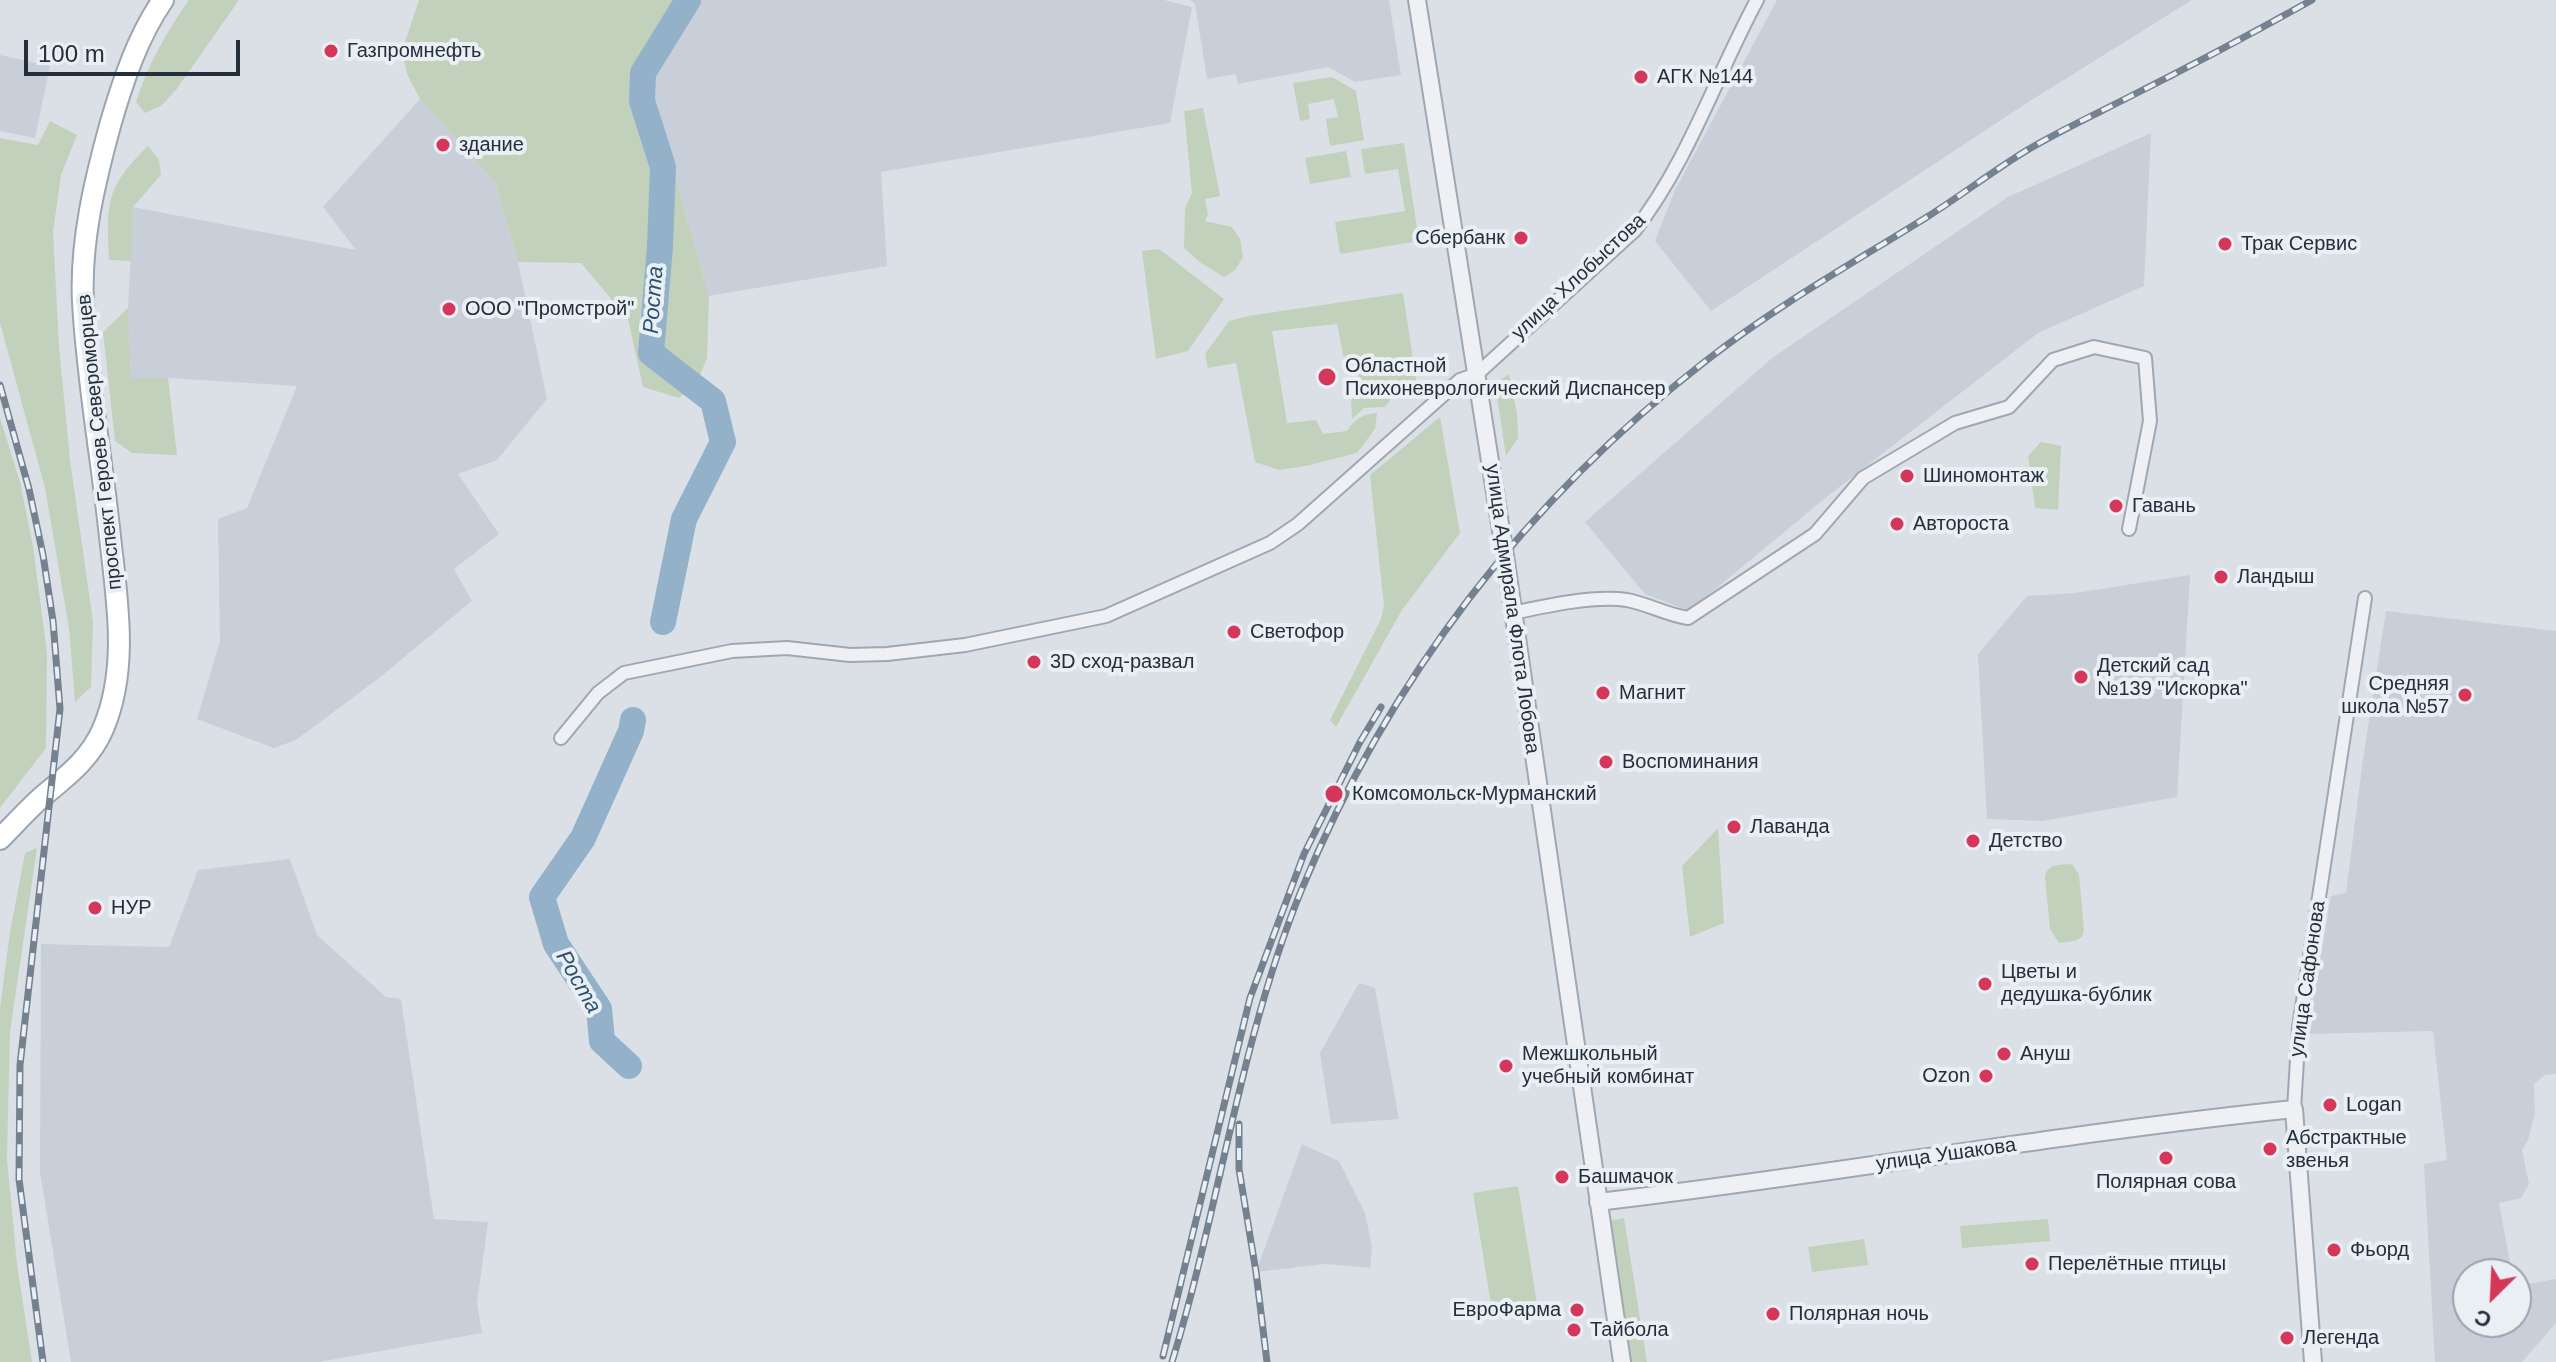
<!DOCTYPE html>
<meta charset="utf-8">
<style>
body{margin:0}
#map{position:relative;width:2556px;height:1362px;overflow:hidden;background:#dbe0e6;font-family:Helvetica,sans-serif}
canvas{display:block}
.north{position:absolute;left:2452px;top:1258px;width:80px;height:80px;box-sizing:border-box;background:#eaeff4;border:2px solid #9ba2ab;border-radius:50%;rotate:204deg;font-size:22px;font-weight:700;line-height:32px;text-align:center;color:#242f3d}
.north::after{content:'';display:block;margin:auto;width:28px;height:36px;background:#d4375a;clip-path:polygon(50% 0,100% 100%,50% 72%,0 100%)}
.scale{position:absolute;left:24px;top:40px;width:216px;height:36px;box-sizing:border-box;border:4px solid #242f3d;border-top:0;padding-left:10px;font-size:24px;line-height:28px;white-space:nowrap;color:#242f3d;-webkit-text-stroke:6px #eaeff4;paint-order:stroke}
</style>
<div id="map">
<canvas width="2556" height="1362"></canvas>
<div class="north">С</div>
<div class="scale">100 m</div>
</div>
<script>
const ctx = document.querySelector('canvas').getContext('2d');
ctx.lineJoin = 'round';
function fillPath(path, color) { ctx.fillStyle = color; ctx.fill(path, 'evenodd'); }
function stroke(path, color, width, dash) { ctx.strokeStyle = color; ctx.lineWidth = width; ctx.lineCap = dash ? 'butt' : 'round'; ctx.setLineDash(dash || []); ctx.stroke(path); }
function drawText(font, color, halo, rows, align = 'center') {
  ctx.font = font + ' Helvetica,sans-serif'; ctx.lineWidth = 8; ctx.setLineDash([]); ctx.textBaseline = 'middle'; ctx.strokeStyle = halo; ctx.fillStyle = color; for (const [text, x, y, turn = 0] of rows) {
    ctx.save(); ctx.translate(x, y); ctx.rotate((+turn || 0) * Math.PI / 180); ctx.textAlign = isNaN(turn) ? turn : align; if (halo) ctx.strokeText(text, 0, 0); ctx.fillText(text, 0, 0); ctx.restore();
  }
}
fillPath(new Path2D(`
 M694,0H1164L1192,7L1170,123L881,172L887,266L709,296L647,77Z
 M1190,0H1389L1401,75L1355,82L1328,67L1238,84L1236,74L1207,79L1195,4Z
 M1777,0H2192L2030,101L1711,311L1655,241L1675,190Z
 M0,55L50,66L35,138L0,131Z
 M420,99L495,182L518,262L547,399L497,460L458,474L499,534L454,569L472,601L379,678L296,740L274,748L197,719L220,641L218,519L247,508L297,386L168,378H131L128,308L133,207L356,250L323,207Z
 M2151,133L2144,286L2038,333L1824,499L1689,611L1645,594L1585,522L1772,358L2008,197Z
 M2190,575L2177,797L2042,821L1987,819L1978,654L2027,596L2075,593Z
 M2386,611L2556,631V1074L2545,1075L2534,1084L2535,1113L2528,1140L2522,1150L2529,1184L2521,1198L2499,1203L2512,1274H2468V1322H2516V1286L2556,1279V1323L2522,1362H2435L2424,1164L2447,1160L2433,1031L2307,1034L2331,896L2346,893L2363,759Z
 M290,859L317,935L386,997L401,999L434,1219L488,1222L477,1303L482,1333L319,1362H71L40,1172L41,944L169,947L198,870Z
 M1359,983L1375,988L1399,1119L1331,1124L1320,1053Z
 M1302,1144L1339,1161L1365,1213L1372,1247L1370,1268L1325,1264L1256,1272Z`), '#c9cfd8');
fillPath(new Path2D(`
 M189,0H239L176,90L161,106L145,113L136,102C147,66 167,31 189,0Z
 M419,0H694L647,77L709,296L707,358L698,380L679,398L643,387L628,319L581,263L518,262L495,182L420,99L407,74L402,51Z
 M1332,77L1356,91L1364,140L1330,146L1326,119L1338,117L1334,99L1308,104L1310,119L1300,121L1293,83Z
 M1203,108L1220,196L1205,199L1208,214L1205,221L1232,227L1240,239L1243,257L1235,270L1224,277L1201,263L1184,248L1185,208L1192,193L1184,111Z
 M50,121L77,135L61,175L53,232L59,346L70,460L93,622L91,687L75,702L69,628L45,488L0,323V138L38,145Z
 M1404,143L1419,241L1340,254L1335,222L1405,211L1398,169L1365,174L1361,149Z
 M148,146L159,160L161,175L133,207L131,261L109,260C107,202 105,188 148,146Z
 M1346,151L1351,177L1310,184L1305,158Z
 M1159,249L1224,299L1188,351L1156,359L1142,251Z
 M1403,293L1418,393L1394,395L1385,407L1364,408L1352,419L1351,402L1359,383L1358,358L1344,359L1337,324L1272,331L1287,423L1316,420L1323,434L1347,431C1355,419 1362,414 1377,413L1375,429L1357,453L1306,466L1279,470L1255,462L1236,363L1208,368L1205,354L1229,321L1248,316Z
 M128,308L131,378H168L177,455L132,453L115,441L103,332Z
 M1509,374L1517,414L1518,438L1506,456L1495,384Z
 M1440,417L1460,533L1402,610L1336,727L1330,720L1381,619L1384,606L1370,475Z
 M0,418L20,482L33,546L47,653L46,748L0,808Z
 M2041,442L2061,446L2058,510L2035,508L2028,456Z
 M1718,828L1724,923L1690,937L1682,866Z
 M37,848L10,1032L7,1159L17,1264L32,1362H0V1008L10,932L25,853Z
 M2068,864L2073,865L2079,875L2084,929L2082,937L2075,941L2059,943L2050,929L2045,877C2048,864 2056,865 2068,864Z
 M1518,1186L1537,1304L1492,1311L1473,1193Z
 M1624,1218L1647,1362H1629L1607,1221Z
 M2048,1219L2050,1241L1962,1248L1960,1226Z
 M1864,1239L1868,1265L1812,1272L1808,1247Z`), '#c2d1bb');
stroke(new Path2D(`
 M663,622L684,519L723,442L713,401L651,353L660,246L663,167L642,101L643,73L688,0
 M629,1066L602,1041L599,1009L556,944L542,897L583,838L631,731L633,720`), '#93b1c9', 26);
const minor = new Path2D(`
 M1513,613C1545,606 1595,595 1627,600C1648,604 1667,615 1688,618L1815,534L1863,478L1955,423L2009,407L2053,360L2094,347L2145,358L2150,421L2129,529
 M561,738L598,693L624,673L732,651L787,648L850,655L887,654L965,645L1106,616L1270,543L1298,524L1460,380L1477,374L1635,230C1688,162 1716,76 1757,0
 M2294,1109L2299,1027L2365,598`);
const tertiary = new Path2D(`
 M1417,0L1506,562L1622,1362
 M1598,1202C1830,1175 2061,1133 2294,1109L2313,1362`);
const primary = new Path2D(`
 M0,839C14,825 28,809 43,796C67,776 90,759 103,729C129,668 117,600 110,537C102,459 87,380 83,302C80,242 95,180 111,122C123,81 138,36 163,0`);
stroke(minor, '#a0a7b0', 16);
stroke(tertiary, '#a0a7b0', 20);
stroke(primary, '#9aa5b2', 24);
stroke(minor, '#eef0f4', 12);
stroke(tertiary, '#eef0f4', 16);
stroke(primary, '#fff', 20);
const rail = new Path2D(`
 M0,385L29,489L43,555L53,621L60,709L20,1065L19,1179L43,1362
 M1239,1124V1169L1256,1272L1267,1362
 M1163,1356L1250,998L1304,854L1360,742L1381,707
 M1172,1362C1220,1206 1239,1043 1301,891C1388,680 1527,499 1707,360C1776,306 1853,263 1927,217C1962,195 1994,170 2029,149C2061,130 2096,114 2129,97C2191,66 2251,34 2312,0`);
stroke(rail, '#748190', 7);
stroke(rail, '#eaeff4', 4, [12]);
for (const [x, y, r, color] of [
 [331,51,8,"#d4375a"],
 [1641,77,8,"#d4375a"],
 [443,145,8,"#d4375a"],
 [1521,238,8,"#d4375a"],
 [2225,244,8,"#d4375a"],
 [449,309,8,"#d4375a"],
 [1327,377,10,"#d4375a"],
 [1907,476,8,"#d4375a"],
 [2116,506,8,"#d4375a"],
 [1897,524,8,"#d4375a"],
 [2221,577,8,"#d4375a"],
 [1234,632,8,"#d4375a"],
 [1034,662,8,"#d4375a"],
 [2081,677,8,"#d4375a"],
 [1603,693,8,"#d4375a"],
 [2465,695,8,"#d4375a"],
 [1606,762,8,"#d4375a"],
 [1334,794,10,"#d4375a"],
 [1734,827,8,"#d4375a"],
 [1973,841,8,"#d4375a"],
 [95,908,8,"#d4375a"],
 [1985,984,8,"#d4375a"],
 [2004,1054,8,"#d4375a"],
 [1506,1066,8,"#d4375a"],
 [1986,1076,8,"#d4375a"],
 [2330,1105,8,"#d4375a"],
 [2270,1149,8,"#d4375a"],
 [2166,1158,8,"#d4375a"],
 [1562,1177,8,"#d4375a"],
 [2334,1250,8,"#d4375a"],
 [2032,1264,8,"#d4375a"],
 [1577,1310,8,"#d4375a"],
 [1773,1314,8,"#d4375a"],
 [1574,1330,8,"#d4375a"],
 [2287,1338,8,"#d4375a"]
]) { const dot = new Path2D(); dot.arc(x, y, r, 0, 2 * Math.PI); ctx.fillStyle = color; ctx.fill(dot); stroke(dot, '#eaeff4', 3); }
drawText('20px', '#242f3d', '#eaeff4', [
 ["Газпромнефть",347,51],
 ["АГК №144",1657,77],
 ["здание",459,145],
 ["Сбербанк",1505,238,"right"],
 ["Трак Сервис",2241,244],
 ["ООО \"Промстрой\"",465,309],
 ["Областной",1345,366],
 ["Психоневрологический Диспансер",1345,389],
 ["Шиномонтаж",1923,476],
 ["Гавань",2132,506],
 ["Автороста",1913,524],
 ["Ландыш",2237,577],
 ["Светофор",1250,632],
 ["3D сход-развал",1050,662],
 ["Детский сад",2097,666],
 ["№139 \"Искорка\"",2097,689],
 ["Средняя",2449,684,"right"],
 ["школа №57",2449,707,"right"],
 ["Магнит",1619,693],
 ["Воспоминания",1622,762],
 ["Комсомольск-Мурманский",1352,794],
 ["Лаванда",1750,827],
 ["Детство",1989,841],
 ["НУР",111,908],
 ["Цветы и",2001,972],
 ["дедушка-бублик",2001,995],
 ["Межшкольный",1522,1054],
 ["учебный комбинат",1522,1077],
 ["Ануш",2020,1054],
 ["Ozon",1970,1076,"right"],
 ["Logan",2346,1105],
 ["Абстрактные",2286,1138],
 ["звенья",2286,1161],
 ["Башмачок",1578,1177],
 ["Полярная сова",2166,1182,"center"],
 ["Фьорд",2350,1250],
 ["Перелётные птицы",2048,1264],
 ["ЕвроФарма",1561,1310,"right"],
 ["Полярная ночь",1789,1314],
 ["Тайбола",1590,1330],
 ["Легенда",2303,1338]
], 'left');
drawText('20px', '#242f3d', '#eaeff4', [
 ["улица Хлобыстова",1579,277,-43],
 ["проспект Героев Североморцев",100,442,-96],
 ["улица Адмирала Флота Лобова",1512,609,82],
 ["улица Сафонова",2308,979,-82],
 ["улица Ушакова",1946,1155,-8]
]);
drawText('italic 22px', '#2d5172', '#eaeff4', [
 ["Роста",654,300,-86],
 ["Роста",578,982,60]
]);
</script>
